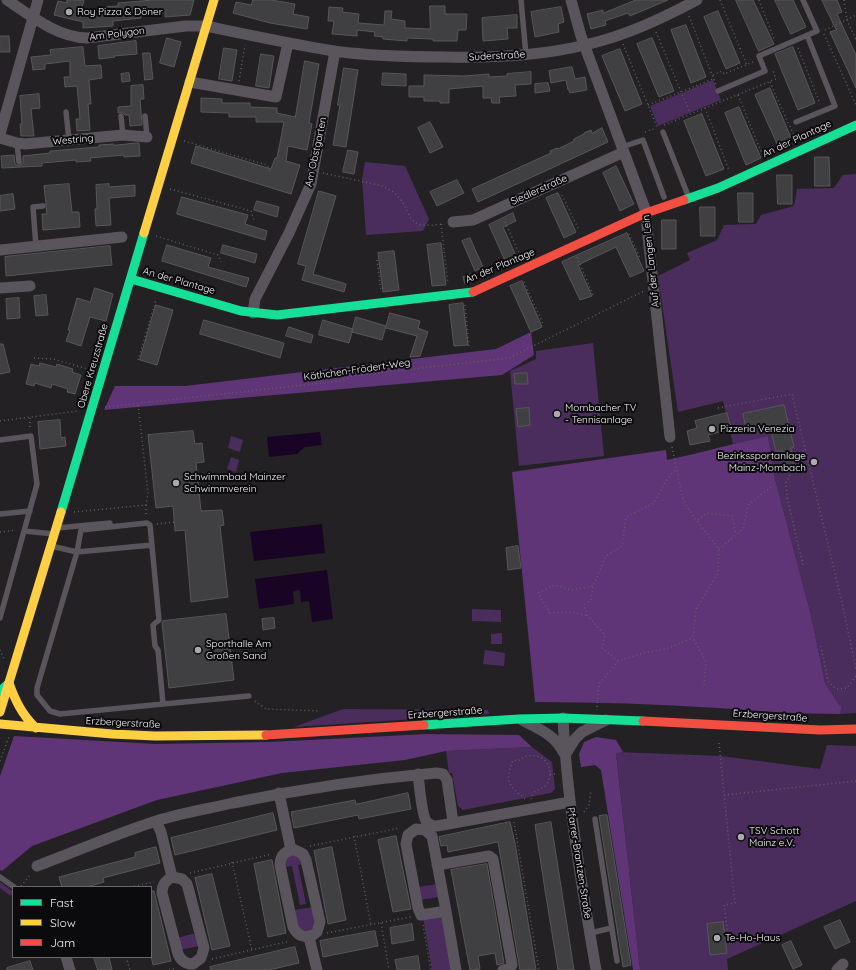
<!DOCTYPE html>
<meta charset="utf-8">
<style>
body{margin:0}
#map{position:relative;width:856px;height:970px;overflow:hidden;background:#232124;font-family:Quicksand,sans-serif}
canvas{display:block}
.legend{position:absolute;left:12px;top:886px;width:140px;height:72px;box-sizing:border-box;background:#0b0a0c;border:1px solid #69676a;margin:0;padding:5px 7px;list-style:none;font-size:12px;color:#f5f3f6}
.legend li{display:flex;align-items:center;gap:8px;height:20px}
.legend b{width:20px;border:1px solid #69676a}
</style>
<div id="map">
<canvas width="856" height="970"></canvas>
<ul class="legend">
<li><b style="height:5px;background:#16e098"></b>Fast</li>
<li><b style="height:5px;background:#ffcf43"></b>Slow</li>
<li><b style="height:5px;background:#f24e42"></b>Jam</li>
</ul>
</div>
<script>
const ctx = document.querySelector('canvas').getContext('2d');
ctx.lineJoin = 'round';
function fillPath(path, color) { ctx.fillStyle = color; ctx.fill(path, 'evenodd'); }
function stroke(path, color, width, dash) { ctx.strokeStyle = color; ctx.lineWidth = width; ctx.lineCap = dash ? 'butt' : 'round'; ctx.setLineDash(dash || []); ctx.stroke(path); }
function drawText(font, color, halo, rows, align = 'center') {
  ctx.font = font + ' Quicksand,sans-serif'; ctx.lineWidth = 4; ctx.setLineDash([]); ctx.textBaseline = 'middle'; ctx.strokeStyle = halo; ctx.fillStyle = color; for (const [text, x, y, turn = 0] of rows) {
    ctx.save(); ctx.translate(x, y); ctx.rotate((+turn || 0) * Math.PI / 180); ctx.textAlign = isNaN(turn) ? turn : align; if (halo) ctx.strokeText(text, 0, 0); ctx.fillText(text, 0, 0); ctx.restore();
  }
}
fillPath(new Path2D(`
 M713,80L721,100L658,126L650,106Z
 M365,162L405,166L429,219L423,231L366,235L362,179Z
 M856,174V713L840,714L842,706H840L825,683L811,615L775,479L768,436L733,444L723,401L678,412L658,276L690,260L687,253L717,240L724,225L756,224L761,215L794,206L797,189L834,188L843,175Z
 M593,343L604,456L519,466L510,371L536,359V351Z
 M231,436L243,440L240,452L228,448Z
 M231,457L239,460L236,472L227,469Z
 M472,609L501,610V622L472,621Z
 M502,633V644H491V634Z
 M485,650L505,653L504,666L483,664Z
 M343,709L488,710L489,714L294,727Z
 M827,745L856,746V901L727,959L728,970H640L616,752L721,756L820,769Z
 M532,747L552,762L555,789L551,793L463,810L458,806L452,773H449L446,751Z
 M297,855L304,864L298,865L306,904L300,905L292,866L285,867L284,863L289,856Z
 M0,882L13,892L11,896L0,888Z
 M437,884L439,897L420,900L418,887Z
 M313,907L315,926L308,932L299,929L294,910Z
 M440,915L444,920L453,970H432L423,917Z
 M196,933L199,946L180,950L177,938Z`), '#4b2d5d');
fillPath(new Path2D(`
 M531,332L534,355L502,375L104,410L115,386H185L496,349Z
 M768,436L775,479L811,615L825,683L840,706H842L840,714C799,714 759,711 718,708C657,704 596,702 535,702L512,472L666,450L667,460C701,453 734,443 768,436Z
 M427,734L519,735L532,747L446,751L405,760L282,773L157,800L32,846L2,871L0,870V776L14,736L155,744L269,742Z
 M596,737L616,740L623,752L616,753L640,970H633L601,770L595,765L581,767L579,754L584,742Z`), '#5f3577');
fillPath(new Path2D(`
 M320,432L322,445L305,447L297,454L269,457L267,437Z
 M322,524L325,553L254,561L250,532Z
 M327,570L333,619L312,622L309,601L301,602L300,590L293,591L294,604L259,609L255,579Z`), '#190425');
const building = new Path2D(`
 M67,0H84L80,14L103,13V7L118,6V3L153,0H194L190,15L165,17V10L141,12V18L113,21V26L83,28V22L54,15L58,1L67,3Z
 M253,0H271L295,4L293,14L309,17L307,29L270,23L233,13L236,2L251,5Z
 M636,0H668L630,16L628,13L605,21L606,25L591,29L587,14L603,10V13Z
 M736,0H753L774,44L759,51Z
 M775,0H793L806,27L791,34Z
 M822,0H837L842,12L837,14L856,55V88L830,32L836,30Z
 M430,6H445V14H467L466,30H458L457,41H433V39L407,38V41L383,39V37L374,36L375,32L357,30V36L332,34L334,21H328L329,7L343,8L342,12L359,14L358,23L384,25L385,11H392L391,19L405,21V28L430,29Z
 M561,7L564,22L558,24L559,32L535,37L531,12Z
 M718,11L740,63L726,69L704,17Z
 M517,15V28H507L508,39L483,41L482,18Z
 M686,25L706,77L691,83L671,30Z
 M0,36H9L10,52H0Z
 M167,38L181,42L174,67L160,63Z
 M652,38L674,91L659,97L637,44Z
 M136,41L137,54L114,56L115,57L99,59L98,46Z
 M83,47L85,66L101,65L102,78L89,80L91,104H88L90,130L77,131L76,119H80L77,86L65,87L64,77H70V61L45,64V69L33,70L31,57L51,55L50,50Z
 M793,47L815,103L798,110L775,54Z
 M224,48L237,50L232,81L219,79Z
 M620,49L642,104L625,111L602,56Z
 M143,53H150L153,79L145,80Z
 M261,54L274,56L269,88L256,86Z
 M305,61L319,64L309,123L312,124L307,150L288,146L286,161L300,165L291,194L191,163L196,146L271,169L275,158H277L284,122H256V117H229V113L201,112V98L222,99V103H250V107L277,108V113L295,117Z
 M572,67L575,79L585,77L587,90L570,93L569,90H568L566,80L551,83L549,71Z
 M344,68L358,70L346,147L333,145L340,105H338Z
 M531,72V84L515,85L516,96L499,97L500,103H492L491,98H483V86L449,89V103H440V101H424V97H409V86H424V75L465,76L489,74V77L507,76V74Z
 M129,73L130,81L122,82L121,74Z
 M383,73L406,74V86L382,85Z
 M548,83L550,91L535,93V84Z
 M143,85L144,99H140L142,125L130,126L129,115H125L122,112L118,113V107L131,106V86Z
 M770,88L792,140L778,146L755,95Z
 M39,94L40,108L31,109L34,136H21L20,124H22L20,96Z
 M739,107L761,158L746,165L725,113Z
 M702,114L724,169L706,176L684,121Z
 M430,122L443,147L430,153L418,128Z
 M602,128L608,142L478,202L472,189L551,153L550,151L557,148L558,149L574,141V139L584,134V133L591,130L592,133Z
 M136,143H139L140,156L124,157V155L90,158L91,161L76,162V160L42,163V166L2,168L1,156L14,155L15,164L19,166L23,163V156L50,153V151L99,147V145L114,144V145Z
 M348,150L358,152L354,174L343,172Z
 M815,157H829L830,186H815Z
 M616,166L634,204L620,211L603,173Z
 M777,175H792V204H778Z
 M457,180L464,193L437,206L430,192Z
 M69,184L72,212H79L80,227L43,230L42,214H47L44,186Z
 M109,184V187L135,185V196L109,198L111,225L96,226L95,209L97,208L96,185Z
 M319,191L336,196L313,274L346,284L344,292L302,280L306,266L298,264Z
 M558,193L576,232L564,238L546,198Z
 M738,193H753V222H739Z
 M13,194L15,209L0,211V196Z
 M182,197L248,215L245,224L267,231L265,240L177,214Z
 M257,201L279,207L277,217L254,210Z
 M700,207H715V236H701Z
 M513,213L516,221L503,227L518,260L507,265L489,225Z
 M662,220H676V249H662Z
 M627,233L644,271L630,277L616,247L578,265L592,296L580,300L562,262Z
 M470,238L483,267L475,271L462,241Z
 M441,243L446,285L432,286L427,245Z
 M167,245L211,258L208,267L249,278L246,287L162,261Z
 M223,245L257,254L255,263L221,253Z
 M110,246L112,265L6,276L5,257Z
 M394,251L399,290L383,292L378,253Z
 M471,274L474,281L465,284L463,277Z
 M522,281L542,327L531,332L510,286Z
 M95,288L113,294L106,321L90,317L81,346L66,341L70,330H68L77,298L90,302Z
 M46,295L48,315L36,316L34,296Z
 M19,298L20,318L7,319L6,299Z
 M463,303L468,345L454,346L449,305Z
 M156,305L173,310L157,365L140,360Z
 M390,313L420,321L418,328L428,332L420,356L410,357L417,336L386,328Z
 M356,317L386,326L382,340L352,332Z
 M204,320L284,343L280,358L200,334Z
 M323,320L353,329L349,343L319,335Z
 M289,327L313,335L311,343L286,336Z
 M0,344H3L10,372L0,374Z
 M40,363L56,367L57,364L73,369L72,372L81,375L75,394L67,392L68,389L52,384L51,388L35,383L34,386L26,384L31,364L39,366Z
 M527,373L528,384H515L514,374Z
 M784,405L794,447L791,448L794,462L793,465L786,467L783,451H776L769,424L746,429L743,414Z
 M529,408L530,425L518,427L516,409Z
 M727,413L731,429L708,435L710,441L690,445L687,431L697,428L695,421Z
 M60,420L61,438L65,437L66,446L40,449L38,422Z
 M193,431L195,444L202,443L204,462L196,463L201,511L222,510L224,525L220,526L228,597L191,602L185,530L175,531L173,506L156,508L148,435Z
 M518,546L521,568L508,570L506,548Z
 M226,614L234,680L169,688L162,623L163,621Z
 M274,618L275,628L263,630L262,619Z
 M408,793L411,809L359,819L358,815L294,828L291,812L355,800L356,804Z
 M273,813L277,830L175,855L171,838Z
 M607,815L631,965L623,967L599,816Z
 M510,822L515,843L536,970H520L498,842L448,852L447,845L441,846L439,837Z
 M551,822L555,848L574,970H558L545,890L535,825Z
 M396,836L411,909L393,912L378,840Z
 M156,847L160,863L103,878L104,882L87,887H62L59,877L135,857V853Z
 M332,847L346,920L328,924L314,851Z
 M272,860L286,933L268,937L254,864Z
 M487,864L504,963L497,965L495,953L478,956L480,969L470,970L451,870Z
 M212,874L230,946L212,950L195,878Z
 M151,891H154L171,961L153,965L151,956Z
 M840,920L850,942L835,949L824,927Z
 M723,922L727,953L710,955L707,924Z
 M412,924L414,940L392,944L390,928Z
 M375,931L378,946L323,957L320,941Z
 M791,941L802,965L793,969L782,945Z
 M295,947L299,963L269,970H211L210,967Z
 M418,956L420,970H397L395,960Z
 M94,957H109L112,970H98Z
 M30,961L33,970H7V968Z`);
fillPath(building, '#403f42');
stroke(building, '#585659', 1);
stroke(new Path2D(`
 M720,0L747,65
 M759,0L775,41
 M844,0L847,20L856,40
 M689,16L716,85
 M825,30L856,15
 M656,32L690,113
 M824,34L856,105
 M623,44L657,127
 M798,48L820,104
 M713,75L722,71L724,74L753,62
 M239,81L245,45
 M770,82L788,123
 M738,95L762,154
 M648,105L713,79
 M705,108L729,170
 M664,125L776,79L773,71
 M790,126L795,139
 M645,132L656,128
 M184,141L267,165L271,172
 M323,173L383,186C390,190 398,194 402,202C410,214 409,225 427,225C432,226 438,224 443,224
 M170,189L251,211L254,220
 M562,195L579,230
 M505,222L521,257
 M441,224L448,283
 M629,234L640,258
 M156,236L218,255L221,262
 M577,257L594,297
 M377,260L381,291
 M524,282L544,326
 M465,305L469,347
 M34,358L53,359L91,370
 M138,360L156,300
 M105,407L340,381L352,376L509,358L644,291
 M718,408L792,394L843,607L856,669
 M30,418V428
 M0,421L78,411
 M672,447L683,500L693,516L719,549L718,573L696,609L693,638L706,662L704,685
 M146,505V515
 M74,512L146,505L148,493L138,404
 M698,520L707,513L732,516L736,535
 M157,524L175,522
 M0,532L16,530
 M719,549L743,529L748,505L771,487
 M803,565L787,497L786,482L805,448
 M586,615L569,612L550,613L538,593L555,585L572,590L593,586
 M821,646L828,681L836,689L847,688L856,676
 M0,650L4,659
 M618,661L602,648L605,635L587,615L584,605L591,600L593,586L606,556L622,546L626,517L654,503L664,484L676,468
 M255,701L266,709L320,711
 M597,707L599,684L618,661L644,653L666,649L693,638
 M719,743L735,903L724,905L728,936
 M0,761L9,737
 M550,774H555
 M724,795L856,781
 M525,799C509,785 504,783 513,760L518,761C533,748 555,760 549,779C546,790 538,788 533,793C532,795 532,797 531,799
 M584,812L589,805L591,790
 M514,822L539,970
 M354,836L371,925
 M310,846L400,828
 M232,862L252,950
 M190,873L272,854
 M21,886L31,874
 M130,887L154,882
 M381,923L389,970
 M423,925L431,970
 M327,933L411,917
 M126,957L130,970
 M212,959L290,941
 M169,970L175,968`), '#625d65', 1.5, [1, 3]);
stroke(new Path2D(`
 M521,0L526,55
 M718,91L765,71L759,56L817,31L803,0
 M66,112L69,140
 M121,116L123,135
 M145,116L147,137
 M796,122L835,106L807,35
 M663,132L689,198
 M17,143L19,162
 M622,147L643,140L664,197
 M36,246L33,207L43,206
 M0,440L31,436L37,484L0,618
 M0,514L30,511
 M147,523L150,525L159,620L153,625L155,646L158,650L163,704L60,714L50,711L37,695V688L77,552L81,530Z
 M57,528L110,523
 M24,531L54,534
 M51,546L77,552L152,545
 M163,704L249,696
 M595,819L617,961
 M0,877L14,887
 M590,933L612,928`), '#5a545d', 5.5);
stroke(new Path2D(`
 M7,0C31,16 57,37 87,38L186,26H206C249,35 291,44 334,51C371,56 409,57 446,57C492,58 540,56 585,45C625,36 661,19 697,0
 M571,0L581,36L645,209L670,437
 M190,82L276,97L288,43
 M0,134L38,0
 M0,138L17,143L25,144L123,135L147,137
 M453,222L473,220L624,152
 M0,250L122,237
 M0,288L30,286
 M253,313L255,299L289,233L311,184L335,51
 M563,718C567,802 582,887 596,970
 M522,720C540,730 553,733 564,753
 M565,755L575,739L582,732L606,720
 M418,774C419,783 422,815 426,821C429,825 433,826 437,826L570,802
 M279,793L291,850
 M156,821L161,832L172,877
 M416,829L425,830L432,836L446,911L421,915L418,908L406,844L408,835Z
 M295,850L303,854L306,860L320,922L317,932C308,940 298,937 293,927L280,865C280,855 286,850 295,850Z
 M437,865L489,856L493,859L512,965L509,969L503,970
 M37,866C77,851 116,834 156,821C181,813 207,809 233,803C301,789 367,779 436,773L443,774L447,780L453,822
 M172,877L182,879L187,884L204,948L201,958L193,964C186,964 181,961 178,954L162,893C162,885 165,881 172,877Z
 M446,911L456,970
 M309,937L317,970
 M66,957L70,970
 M837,970L843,964`), '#5a545d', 11);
stroke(new Path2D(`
 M684,200L718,188L856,125
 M131,279L241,311L277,315L473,292
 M61,512L144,233
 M0,691L9,683
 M424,725L519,719L563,718L643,721`), '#16e098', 9);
stroke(new Path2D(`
 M144,233L214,0
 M9,683C15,700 22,715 36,728
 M0,712L61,512
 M0,724L112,734L155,736L266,735`), '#ffcf43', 9);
stroke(new Path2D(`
 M473,292L646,213L684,200
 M643,721L820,730L856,729
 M266,735L424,725`), '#f24e42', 9);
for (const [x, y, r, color] of [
 [69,12,4,"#acaaac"],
 [557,414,4,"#acaaac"],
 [712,429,4,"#acaaac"],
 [814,462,4,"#acaaac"],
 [176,483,4,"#acaaac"],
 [198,650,4,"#acaaac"],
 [741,837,4,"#acaaac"],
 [717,938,4,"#acaaac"]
]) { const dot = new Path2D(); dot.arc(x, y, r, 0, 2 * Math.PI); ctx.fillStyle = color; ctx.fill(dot); stroke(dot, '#0b0a0c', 1.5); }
drawText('10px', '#f5f3f6', '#0b0a0c', [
 ["Roy Pizza & Döner",77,12],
 ["Mombacher TV",565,408],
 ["- Tennisanlage",565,420],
 ["Pizzeria Venezia",720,429],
 ["Bezirkssportanlage",806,456,"right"],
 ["Mainz-Mombach",806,468,"right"],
 ["Schwimmbad Mainzer",184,477],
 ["Schwimmverein",184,489],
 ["Sporthalle Am",206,644],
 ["Großen Sand",206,656],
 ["TSV Schott",749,831],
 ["Mainz e.V.",749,843],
 ["Te-Ho-Haus",725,938]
], 'left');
drawText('10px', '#f5f3f6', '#0b0a0c', [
 ["Am Polygon",117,34,-7],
 ["Suderstraße",497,56,-3],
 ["An der Plantage",797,139,-25],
 ["Westring",73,140,-5],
 ["Am Obstgarten",316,152,-78],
 ["Siedlerstraße",539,190,-24],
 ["Auf der Langen Lein",651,261,-96],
 ["An der Plantage",500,266,-23],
 ["An der Plantage",179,281,16],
 ["Obere Kreuzstraße",93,366,-74],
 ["Käthchen-Frödert-Weg",357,370,-8],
 ["Erzbergerstraße",445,713,-4],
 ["Erzbergerstraße",770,716,4],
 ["Erzbergerstraße",123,723,3],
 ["Pfarrer-Brantzen-Straße",579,863,81]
]);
</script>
